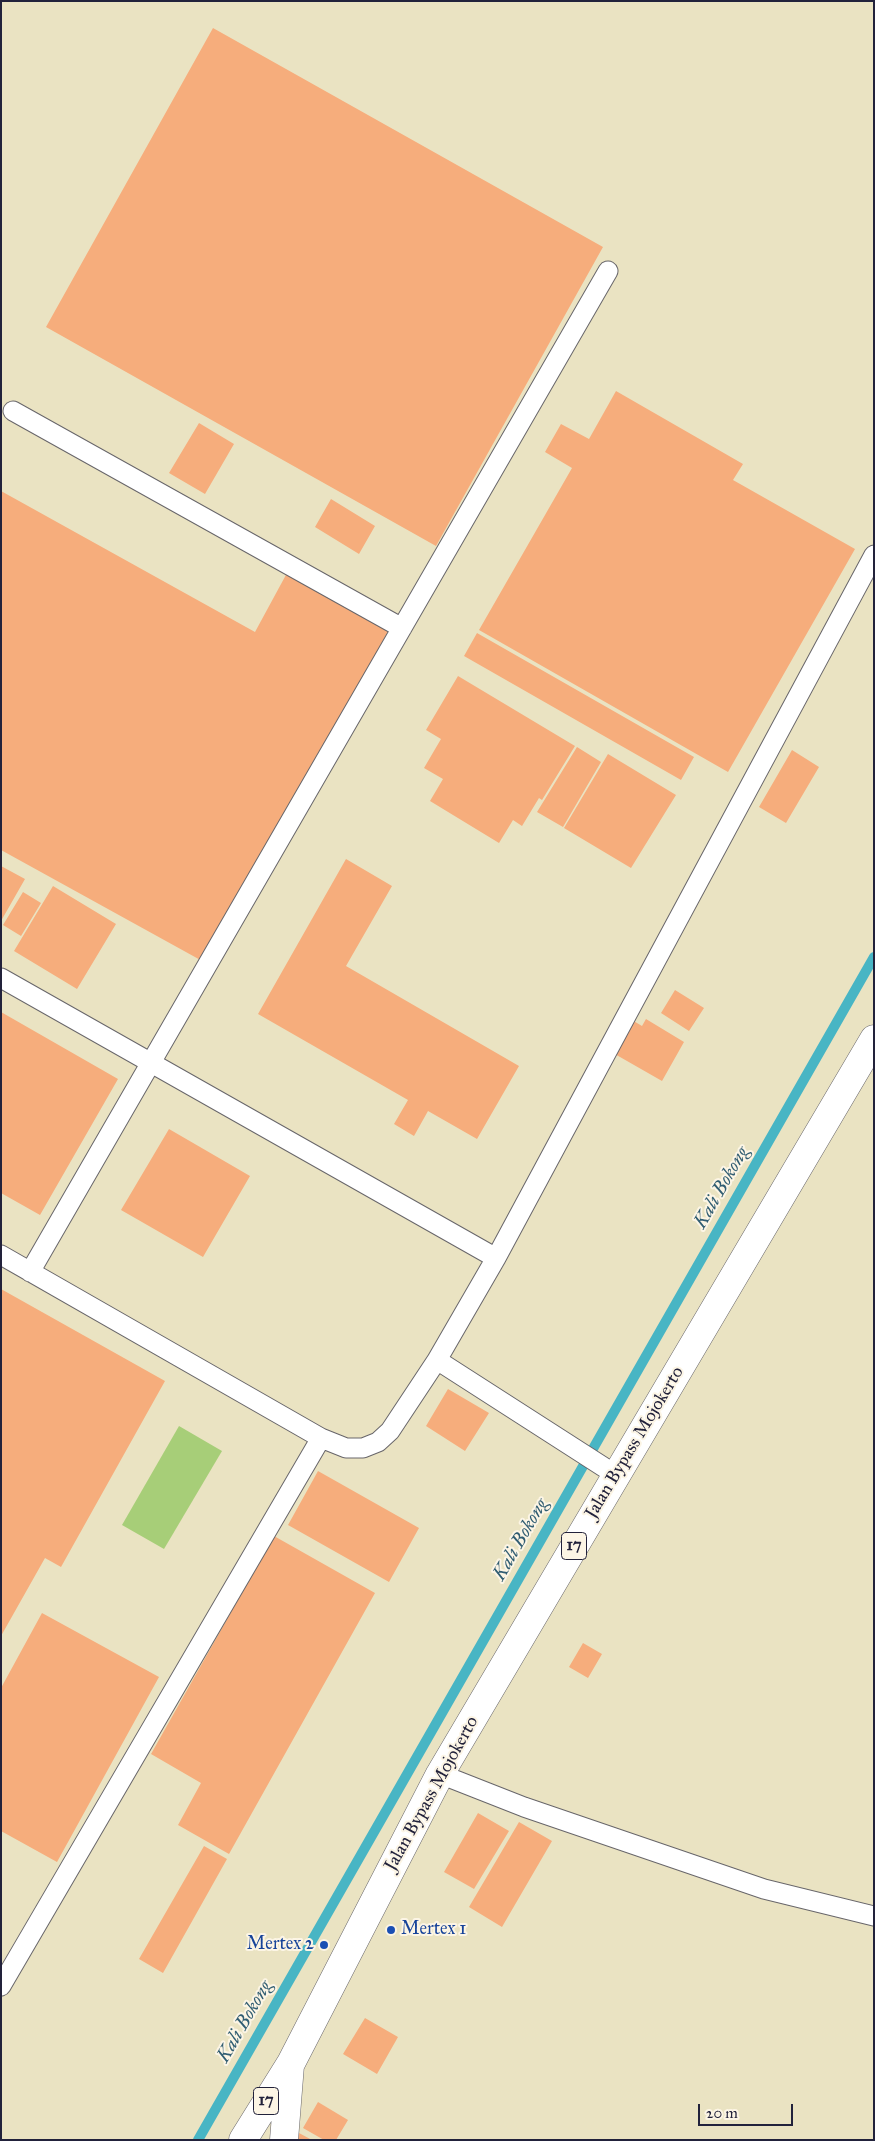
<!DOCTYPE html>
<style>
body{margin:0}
#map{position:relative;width:875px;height:2141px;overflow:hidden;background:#eae3c2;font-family:"IM FELL Great Primer",serif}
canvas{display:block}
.frame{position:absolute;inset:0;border:2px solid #22223b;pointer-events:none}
.scale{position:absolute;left:698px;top:2104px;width:95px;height:22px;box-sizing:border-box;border:2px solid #22223b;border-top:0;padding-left:6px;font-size:15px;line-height:18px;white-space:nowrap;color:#22223b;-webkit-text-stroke:4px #fcf5e5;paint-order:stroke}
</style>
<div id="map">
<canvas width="875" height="2141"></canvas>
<div class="frame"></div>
<div class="scale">20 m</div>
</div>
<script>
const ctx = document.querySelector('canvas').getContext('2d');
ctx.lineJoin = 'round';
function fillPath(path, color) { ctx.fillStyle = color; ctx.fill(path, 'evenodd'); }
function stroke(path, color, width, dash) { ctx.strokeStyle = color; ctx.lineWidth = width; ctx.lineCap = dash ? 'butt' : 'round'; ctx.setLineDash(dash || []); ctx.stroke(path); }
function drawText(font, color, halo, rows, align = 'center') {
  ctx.font = font + ' "IM FELL Great Primer",serif'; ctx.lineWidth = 4; ctx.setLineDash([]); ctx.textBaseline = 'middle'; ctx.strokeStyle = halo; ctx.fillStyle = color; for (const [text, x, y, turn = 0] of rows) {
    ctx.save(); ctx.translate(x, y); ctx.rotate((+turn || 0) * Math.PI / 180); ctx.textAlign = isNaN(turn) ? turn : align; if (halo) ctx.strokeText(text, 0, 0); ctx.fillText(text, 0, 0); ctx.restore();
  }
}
fillPath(new Path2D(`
 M179,1426L222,1451L164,1549L122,1525Z`), '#a7ce78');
stroke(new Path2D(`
 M198,2140L874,957`), '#48b5c4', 10);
fillPath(new Path2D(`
 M213,28L603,247L436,546L46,327Z
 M616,391L743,464L733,480L855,549L728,772L479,630L572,468L545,452L561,424L589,439Z
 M199,423L234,444L205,494L169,473Z
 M1,491L255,632L287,573L389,630L204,962L1,850Z
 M331,499L375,526L359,554L315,527Z
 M477,633L694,757L681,780L464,656Z
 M458,676L575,746L542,800L539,798L522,826L513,820L499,843L430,801L443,779L424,768L441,739L426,730Z
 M577,747L601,762L563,827L537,812Z
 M792,750L819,767L786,823L759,807Z
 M608,754L676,795L631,868L564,828Z
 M346,859L392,886L346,966L519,1066L477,1139L428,1111L414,1136L394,1124L408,1100L258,1014Z
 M1,866L25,879L1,921Z
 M53,886L116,924L77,989L14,951Z
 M23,892L41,903L21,936L3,925Z
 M675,990L704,1008L689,1031L661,1013Z
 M1,1012L118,1079L40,1215L1,1193Z
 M646,1019L684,1042L662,1081L613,1053L632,1020L642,1026Z
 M169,1129L250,1176L203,1257L121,1210Z
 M1,1289L165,1381L61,1567L45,1558L1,1636Z
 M448,1389L489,1413L465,1451L426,1426Z
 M318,1471L419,1528L389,1582L288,1525Z
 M274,1536L375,1593L229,1854L178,1825L201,1783L151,1754Z
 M42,1613L159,1677L57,1862L1,1831V1688Z
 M583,1643L602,1654L588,1678L569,1667Z
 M478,1813L509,1831L474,1889L444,1872Z
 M519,1822L552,1841L502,1927L469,1907Z
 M204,1846L227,1859L163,1973L139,1959Z
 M365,2018L398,2037L377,2074L343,2054Z
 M318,2102L348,2120L336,2140H324L303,2128Z
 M299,2133L312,2140H295Z`), '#f6ad7c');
const service = new Path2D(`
 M13,411L402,628
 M1,978L496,1258
 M1,1255L321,1438L346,1448H363L378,1442L390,1431L437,1360L616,1475
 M30,1272L608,271
 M437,1360L496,1258L874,555
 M440,1774L524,1807L764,1889L874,1916
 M1,1986L321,1438`);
const trunk = new Path2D(`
 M243,2140L291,2063L440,1774L874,1039
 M284,2140L290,2065`);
stroke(service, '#68666a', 21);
stroke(trunk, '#68666a', 29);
stroke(service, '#fff', 19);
stroke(trunk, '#fff', 28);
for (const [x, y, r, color] of [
 [391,1930,5,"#1a4fb4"],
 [324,1945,5,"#1a4fb4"]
]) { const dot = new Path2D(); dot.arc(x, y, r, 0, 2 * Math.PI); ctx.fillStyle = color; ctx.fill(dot); stroke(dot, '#fcf5e5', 2); }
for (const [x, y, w] of [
 [574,1546,25],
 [266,2101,25]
]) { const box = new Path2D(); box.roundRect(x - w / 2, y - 13.5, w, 27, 4); ctx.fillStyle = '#fcf5e5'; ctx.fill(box); stroke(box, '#22223b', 1); }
drawText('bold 16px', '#22223b', null, [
 ["17",574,1546],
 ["17",266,2101]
]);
drawText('18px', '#22223b', '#fcf5e5', [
 ["Jalan Bypass Mojokerto",635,1443,-59],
 ["Jalan Bypass Mojokerto",432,1794,-61]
]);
drawText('18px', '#164399', '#fcf5e5', [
 ["Mertex 1",401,1930],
 ["Mertex 2",314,1945,"right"]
], 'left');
drawText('italic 19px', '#315d72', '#fcf5e5', [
 ["Kali Bokong",722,1188,-60],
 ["Kali Bokong",521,1540,-60],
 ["Kali Bokong",245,2022,-60]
]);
</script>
